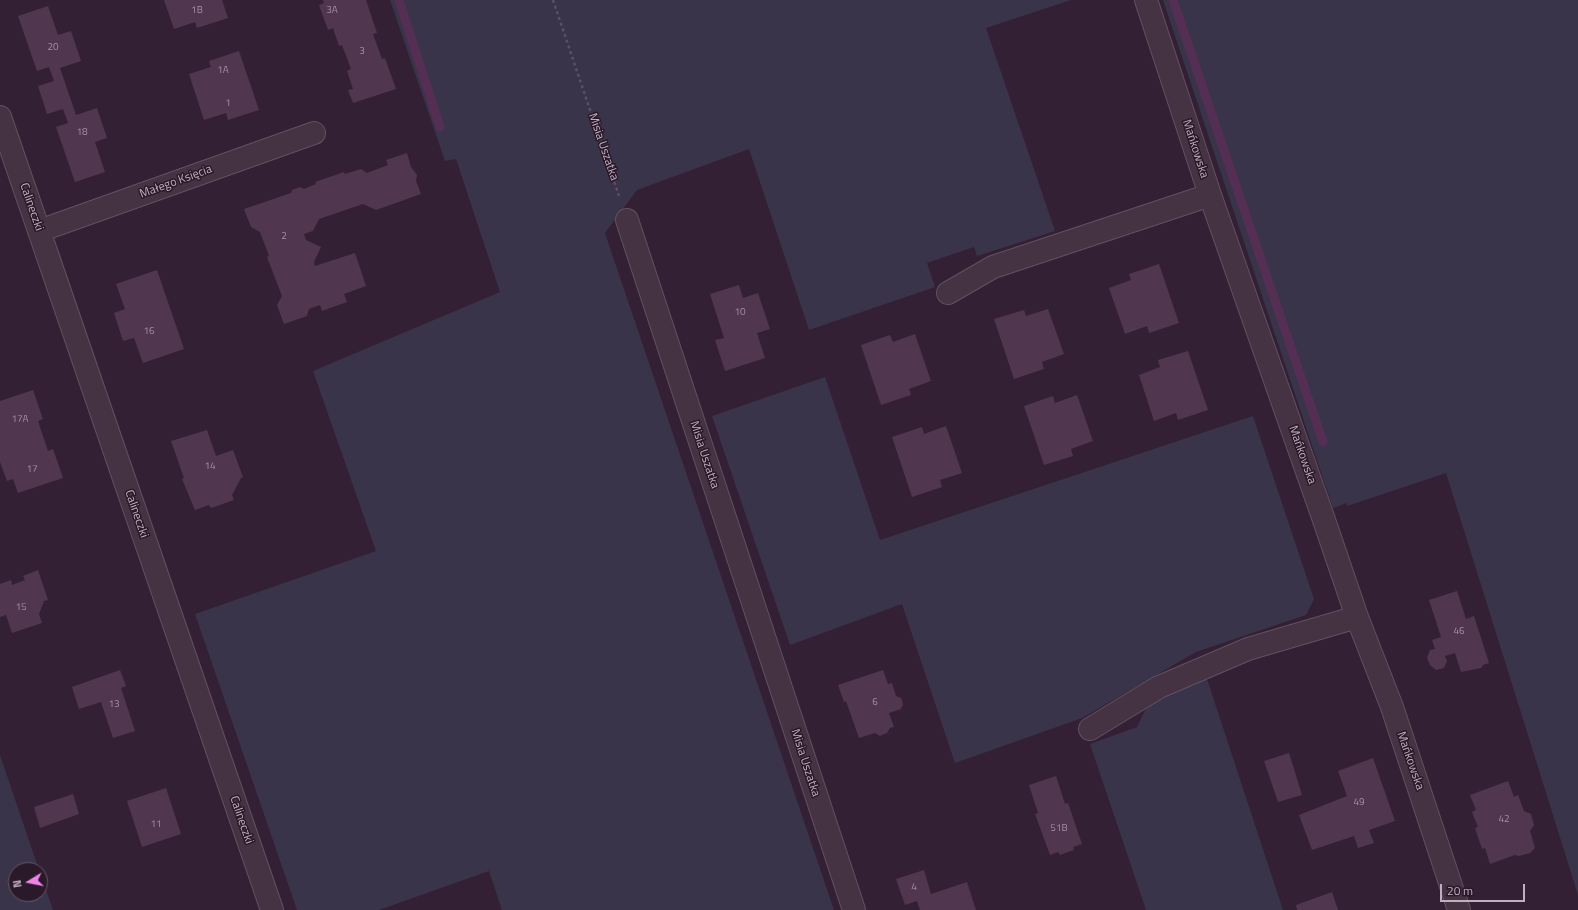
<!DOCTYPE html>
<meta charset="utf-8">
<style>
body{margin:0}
#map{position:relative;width:1578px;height:910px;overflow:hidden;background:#342034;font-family:"Titillium Web",sans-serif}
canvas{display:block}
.north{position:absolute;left:8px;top:862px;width:40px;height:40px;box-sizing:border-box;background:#291929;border:1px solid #665466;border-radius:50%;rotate:260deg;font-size:11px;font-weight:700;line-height:16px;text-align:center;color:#c2adc1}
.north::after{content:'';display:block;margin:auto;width:14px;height:18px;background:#f183eb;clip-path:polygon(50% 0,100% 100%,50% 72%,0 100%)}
.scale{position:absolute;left:1440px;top:884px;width:85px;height:18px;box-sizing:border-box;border:2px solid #c2adc1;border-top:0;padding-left:5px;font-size:12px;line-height:14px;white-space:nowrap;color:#c2adc1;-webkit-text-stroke:3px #291929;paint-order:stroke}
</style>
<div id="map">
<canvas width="1578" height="910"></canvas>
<div class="north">N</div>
<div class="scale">20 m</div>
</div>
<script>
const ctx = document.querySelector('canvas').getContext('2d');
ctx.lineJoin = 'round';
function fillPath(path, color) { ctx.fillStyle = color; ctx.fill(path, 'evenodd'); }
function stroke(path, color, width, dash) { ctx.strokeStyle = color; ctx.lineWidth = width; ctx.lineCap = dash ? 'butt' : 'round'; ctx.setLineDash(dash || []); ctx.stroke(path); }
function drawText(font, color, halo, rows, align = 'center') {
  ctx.font = font + ' "Titillium Web",sans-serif'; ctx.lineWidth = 3; ctx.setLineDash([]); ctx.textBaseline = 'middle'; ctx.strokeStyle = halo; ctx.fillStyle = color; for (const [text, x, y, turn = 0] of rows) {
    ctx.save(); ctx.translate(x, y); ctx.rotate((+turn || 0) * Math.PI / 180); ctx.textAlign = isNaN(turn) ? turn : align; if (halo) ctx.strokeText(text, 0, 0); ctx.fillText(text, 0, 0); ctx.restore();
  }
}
fillPath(new Path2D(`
 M390,0H1071L986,28L1055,231L977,256L974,247L927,263L935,287L809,330L749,149L637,190L605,233L834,910H502L489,871L379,910H297L195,614L376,551L313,371L500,292L456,159L445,161Z
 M1163,0H1578V895L1446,473L1347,506V503L1333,508Z
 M825,377L880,540L1253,416L1314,599L1306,615L1196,652L1082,718L955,763L902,604L790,645L712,416Z
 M1207,679L1283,910H1146L1090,744L1137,727L1150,700Z
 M0,755L39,870H16V894H40V872L53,910H0Z`), '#393449');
stroke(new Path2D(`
 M399,0L440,127
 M1173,0L1323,442`), '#542f53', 9);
fillPath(new Path2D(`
 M164,0H222L228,18L197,28L195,22L174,29Z
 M323,0H366L377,33L373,34L382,59L385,58L396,89L353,103L348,90L353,89L347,71L351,69L342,45L339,46L333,28L328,30L319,5L324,3Z
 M48,6L58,35L71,31L81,61L60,68L76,115L97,108L107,138L95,142L105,172L75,182L56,127L68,123L63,109L47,114L38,86L54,81L49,67L37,71L18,16Z
 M239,51L259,110L228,120L226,113L204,120L189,74L211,67L209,61Z
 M407,153L411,167L417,175L416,181L421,194L376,210L363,204L319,219L313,231L304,234L306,240L321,247L314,262L315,266L355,253L366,286L344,294L347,302L322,311L320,305L309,309L307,316L284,324L277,305L282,296L267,257L269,256L260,232L251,227L244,209L291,193L292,190L300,187L304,189L316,184L315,182L344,172L345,174L361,169L367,173L388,165L386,160Z
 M1159,264L1179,323L1149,333L1147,326L1125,334L1109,288L1131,280L1129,274Z
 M157,270L184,349L143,363L134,338L123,341L114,313L125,309L116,284Z
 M739,285L743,298L758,293L770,329L757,333L765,358L725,371L715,340L724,338L710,294Z
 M1048,309L1064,354L1042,362L1044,369L1014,379L994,319L1024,310L1026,316Z
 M915,334L931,381L909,389L911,395L881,405L861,345L890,335L893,342Z
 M1188,351L1208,410L1178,420L1176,413L1154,421L1139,375L1160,367L1158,360Z
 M33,390L43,419L38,421L48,451L53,449L63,478L18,493L13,479L7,481L0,462V401Z
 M1077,395L1093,441L1071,449L1073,456L1044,465L1024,406L1053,396L1055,403Z
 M946,426L962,473L940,480L942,487L912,497L892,437L922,427L924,434Z
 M207,430L216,456L233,450L243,477L241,478L232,495L234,500L211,508L209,505L195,510L182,479L184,478L171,441Z
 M38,570L48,600L44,601L39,614L42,623L12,633L6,615L0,617V584L11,580L12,585L25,580L23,576Z
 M1457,591L1466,619L1474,616L1489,663L1483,665L1481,668L1461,672L1455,653L1445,656L1447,661L1444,668L1436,670L1430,665L1427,658L1430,650L1435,649L1432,640L1441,637L1429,600Z
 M120,670L126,686L121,688L135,731L113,738L101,702L79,709L72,687Z
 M883,670L888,684L892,683L896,696L901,698L903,704L901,709L889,713L894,727L890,728L887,733L880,736L875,733L859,738L846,701L844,702L838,685Z
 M1289,753L1302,795L1278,802L1264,761Z
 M1373,758L1395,821L1369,830L1374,843L1358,848L1354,836L1312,850L1299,815L1347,796L1338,771Z
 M1056,776L1065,804L1068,803L1082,844L1073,847L1074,850L1060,855L1058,852L1050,855L1035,814L1038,813L1029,785Z
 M1508,781L1514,797L1518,795L1524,811L1531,814L1534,825L1530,831L1535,848L1530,853L1519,856L1515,855L1490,864L1485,848L1482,849L1475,828L1478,827L1472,812L1476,810L1470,795Z
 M166,788L181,834L142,847L127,801Z
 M73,794L79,814L40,828L34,807Z
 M924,870L931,894L967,882L976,910H920L917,901L905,905L896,879Z
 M1332,892L1338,910H1297L1296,905Z`), '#50374f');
const minor = new Path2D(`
 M1146,0L1210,195L1324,520L1357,617L1392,707L1459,910
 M0,117L272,910
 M627,220L854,910
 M39,231L314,133
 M948,293L993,267L1210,195
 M1090,729L1159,687L1248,649L1357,617`);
stroke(minor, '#635162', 24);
stroke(new Path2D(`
 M553,0L619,196`), '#5b4f63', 2.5, [3, 3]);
stroke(minor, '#453344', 22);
drawText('10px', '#a690a4', null, [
 ["1B",197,11],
 ["3A",332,11],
 ["20",53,48],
 ["3",362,52],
 ["1A",223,71],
 ["1",228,104],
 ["18",82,133],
 ["2",284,237],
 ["10",740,313],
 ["16",149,332],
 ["17A",20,420],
 ["14",210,467],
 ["17",32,470],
 ["15",21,608],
 ["46",1459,632],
 ["6",875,703],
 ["13",114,705],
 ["49",1359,803],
 ["42",1504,820],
 ["11",156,825],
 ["51B",1059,829],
 ["4",914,888]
]);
drawText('12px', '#c2adc1', '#291929', [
 ["Misia Uszatka",603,147,71],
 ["Mańkowska",1195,149,72],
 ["Małego Księcia",176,182,-20],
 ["Calineczki",31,207,71],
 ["Misia Uszatka",704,455,72],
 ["Mańkowska",1302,455,71],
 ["Calineczki",136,514,71],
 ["Mańkowska",1410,761,71],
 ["Misia Uszatka",805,763,72],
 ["Calineczki",241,820,71]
]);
</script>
